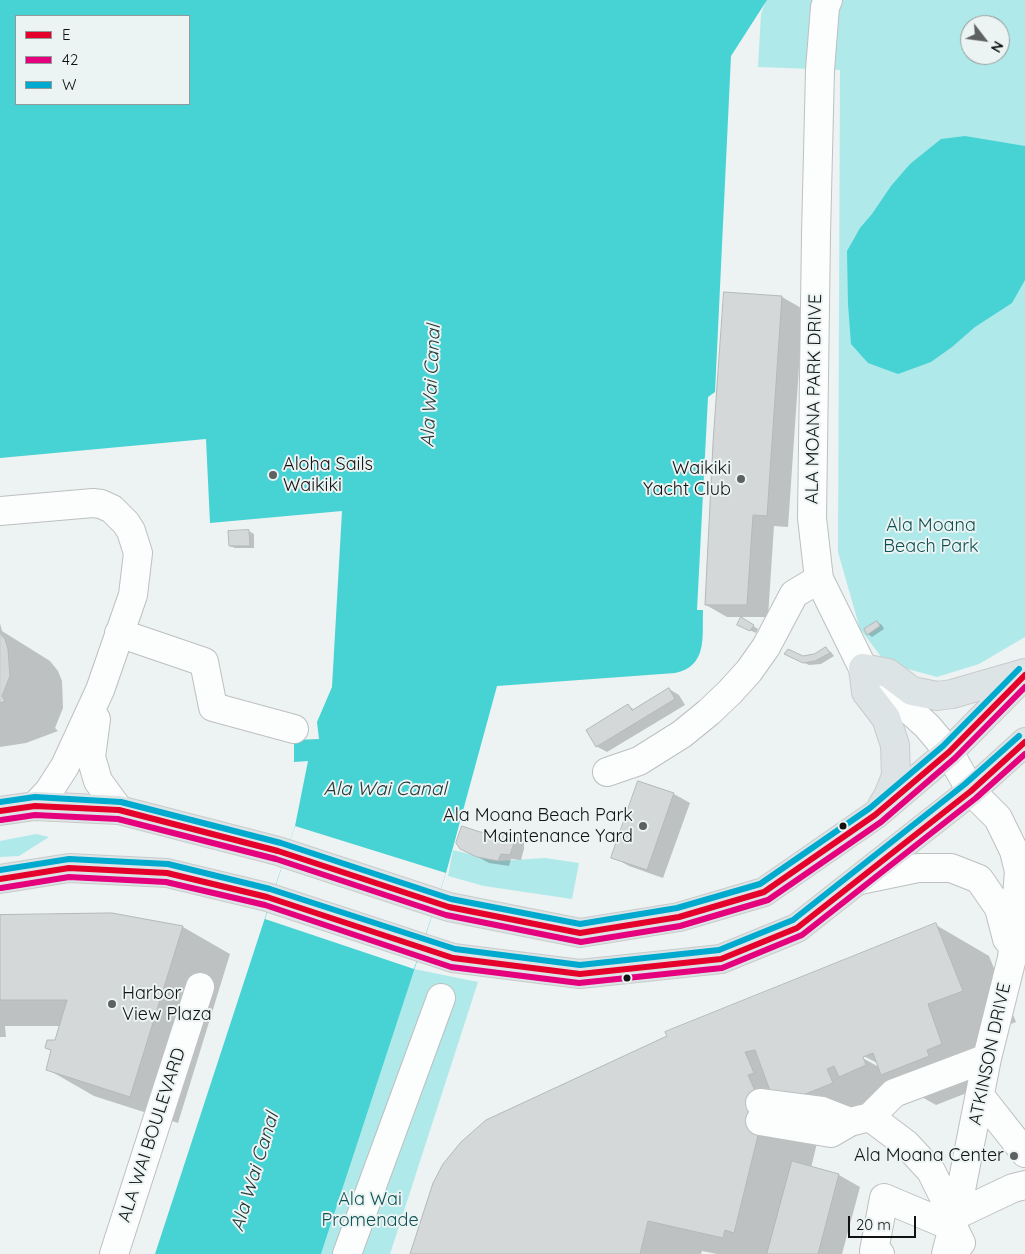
<!DOCTYPE html>
<style>
body{margin:0}
#map{position:relative;width:1025px;height:1254px;overflow:hidden;background:#edf2f2;font-family:Quicksand,sans-serif}
canvas{display:block}
.legend{position:absolute;left:15px;top:15px;width:175px;height:90px;box-sizing:border-box;background:#ecf3f3;border:1px solid #949999;margin:0;padding:6px 9px;list-style:none;font-size:15px;color:#111313}
.legend li{display:flex;align-items:center;gap:10px;height:25px}
.legend b{width:25px;border:1px solid #949999}
.north{position:absolute;left:960px;top:15px;width:50px;height:50px;box-sizing:border-box;background:#ecf3f3;border:1px solid #949999;border-radius:50%;rotate:120deg;font-size:14px;font-weight:700;line-height:20px;text-align:center;color:#111313}
.north::after{content:'';display:block;margin:auto;width:18px;height:22px;background:#5e6161;clip-path:polygon(50% 0,100% 100%,50% 72%,0 100%)}
.scale{position:absolute;left:848px;top:1216px;width:68px;height:22px;box-sizing:border-box;border:2px solid #111313;border-top:0;padding-left:6px;font-size:15px;line-height:18px;white-space:nowrap;color:#111313;-webkit-text-stroke:4px #ecf3f3;paint-order:stroke}
</style>
<div id="map">
<canvas width="1025" height="1254"></canvas>
<ul class="legend">
<li><b style="height:6px;background:#e4002b"></b>E</li>
<li><b style="height:6px;background:#e5007d"></b>42</li>
<li><b style="height:6px;background:#00a9ce"></b>W</li>
</ul>
<div class="north">N</div>
<div class="scale">20 m</div>
</div>
<script>
const ctx = document.querySelector('canvas').getContext('2d');
ctx.lineJoin = 'round';
function fillPath(path, color) { ctx.fillStyle = color; ctx.fill(path, 'evenodd'); }
function stroke(path, color, width, dash) { ctx.strokeStyle = color; ctx.lineWidth = width; ctx.lineCap = dash ? 'butt' : 'round'; ctx.setLineDash(dash || []); ctx.stroke(path); }
function drawText(font, color, halo, rows, align = 'center') {
  ctx.font = font + ' Quicksand,sans-serif'; ctx.lineWidth = 4; ctx.setLineDash([]); ctx.textBaseline = 'middle'; ctx.strokeStyle = halo; ctx.fillStyle = color; for (const [text, x, y, turn = 0] of rows) {
    ctx.save(); ctx.translate(x, y); ctx.rotate((+turn || 0) * Math.PI / 180); ctx.textAlign = isNaN(turn) ? turn : align; if (halo) ctx.strokeText(text, 0, 0); ctx.fillText(text, 0, 0); ctx.restore();
  }
}
fillPath(new Path2D(`
 M766,0H1025V637L979,664L937,677L886,663L860,629L838,552L840,70L758,67L761,14ZM970,25H1000V55H970Z
 M36,834L49,837L19,856L0,857V841Z
 M453,850L498,861L545,858L579,863L572,899L484,886L448,876Z
 M414,969L478,982L390,1254H321Z`), '#b0e9ea');
fillPath(new Path2D(`
 M0,0H767L731,56L715,392L708,397L697,610H703C702,637 708,666 675,673L497,686L446,873L321,1254H155L295,826L308,761L294,762V740L319,739L317,722L332,687L342,511L210,523L206,439L0,458ZM16,16H189V104H16Z
 M965,136L1025,146V280L1012,303L975,327L952,347L931,362L898,374L868,363L851,344L848,304L847,251L860,228L872,214L891,186L910,164L941,139Z`), '#47d2d4');
fillPath(new Path2D(`
 M295,826L446,873L414,969L265,919Z`), '#edf2f2');
fillPath(new Path2D(`
 M782,297L803,309L788,527L774,526L768,617H727L706,605Z
 M249,531L254,534V548H235L230,546Z
 M742,619L758,629L756,633L743,627Z
 M877,622L882,625L884,629L872,637L868,634Z
 M0,623L2,631L50,661L58,671L62,681L63,708L55,728L58,731L26,743L0,747Z
 M826,649L831,652L834,656L821,664L809,665L786,654L803,658L814,655Z
 M669,689L679,695L685,705L607,752L596,746L628,706L635,710Z
 M639,782L674,794L690,803L663,878L629,866L613,857Z
 M480,833L514,835L524,841V849L521,860L511,859L509,866L489,863L461,848Z
 M0,916L183,927L230,954L178,1123L94,1096L47,1069L52,1051L47,1048L56,1041L60,1026H5L6,1037H0Z
 M936,925L989,956L1016,1022L981,1035L982,1087L936,1105L920,1096L817,1143L811,1168L839,1175L860,1187L842,1254H717L702,1251L701,1254H412ZM858,1053L879,1064V1067L857,1055Z`), '#0003');
const building = new Path2D(`
 M724,292L782,296L767,516L753,515L747,605H705L713,443Z
 M249,530L250,546H229L228,531Z
 M741,617L754,625L750,631L737,625Z
 M877,621L880,626L867,635L864,629Z
 M0,633L5,639L8,649L10,676L2,696L5,701L0,703Z
 M826,647L830,653L815,661L803,663L784,654L788,649L803,656L814,654Z
 M669,688L675,699L596,747L586,730L628,704L632,710Z
 M638,781L674,793L647,870L611,858Z
 M462,826L480,832L514,834V843L510,855L501,854L498,861L477,857L460,849L456,843Z
 M112,913L183,926L130,1097L46,1070L51,1050L45,1048L47,1040H55L67,1000H0V915Z
 M936,923L963,991L928,1004L942,1044L927,1050L929,1056L881,1075L873,1053L863,1057L866,1065L839,1077L834,1066L827,1069L833,1083L790,1100L786,1091L772,1096L755,1050L745,1052L754,1073L748,1075L764,1111L734,1233L725,1230L723,1238L648,1221L640,1254H410L433,1183L443,1164L461,1142L486,1120L667,1036L665,1032Z
 M792,1161L839,1174L818,1254H767Z`);
fillPath(building, '#d5d8d8');
stroke(building, '#b4b8b8', 1);
const minor = new Path2D(`
 M828,0L825,7L820,70L816,235L812,518L819,579L863,668L927,726L949,752L971,791L998,818L1014,851L1019,871L1012,958L987,1058L956,1215L946,1254
 M0,511L93,503L101,504L112,509L126,523L131,531L138,553L133,595L100,690L65,766L49,791L35,806
 M119,633L204,662L213,707L294,729
 M96,719L91,757L98,781L119,810
 M607,772L639,761L682,734L709,712L730,692L749,671L766,647L794,594L819,579
 M860,880L918,868H951L979,879L999,908L1007,939
 M980,1096L1025,1153
 M760,1103L822,1111L850,1122L870,1117L894,1093L987,1058
 M870,1117L906,1144L931,1171L955,1220
 M760,1121L831,1133L850,1122
 M956,1215L1013,1188L1025,1185
 M114,1254L200,987
 M347,1254L441,998
 M880,1254L874,1251L884,1198L953,1227L961,1243`);
const major = new Path2D(`
 M882,806L888,796L896,776L895,745L886,718L866,692L863,668L888,673L912,691L937,696L952,694L1025,673
 M0,811L35,806L119,810L278,851L449,907L580,933L679,917L764,892L875,815L949,752L1025,675
 M0,879L69,868L167,873L267,897L453,958L580,974L721,959L797,928L971,791L1025,742`);
stroke(minor, '#bdc0c0', 30);
stroke(major, '#c9cbcb', 30);
stroke(minor, '#fcfdfd', 28);
stroke(major, '#dce4e5', 28);
stroke(new Path2D(`
 M0,811L35,806L119,810L278,851L449,907L580,933L679,917L764,892L875,815L949,752L1025,675
 M0,879L69,868L167,873L267,897L453,958L580,974L721,959L797,928L971,791L1025,742`), '#e4002b', 6);
stroke(new Path2D(`
 M1,820L35,815L118,819L276,859L446,915L581,942L680,926L768,900L881,822L955,758L1025,687
 M1,888L69,877L166,882L265,905L451,967L579,983L722,968L802,935L976,798L1025,754`), '#e5007d', 6);
stroke(new Path2D(`
 M0,802L35,797L121,802L281,843L451,899L580,924L677,908L760,884L870,808L943,746L1019,669
 M0,870L69,859L168,864L270,889L455,949L580,965L719,950L793,920L965,784L1019,736`), '#00a9ce', 6);
for (const [x, y, r, color] of [
 [273,475,5,"#5e6161"],
 [741,479,5,"#5e6161"],
 [643,826,5,"#5e6161"],
 [843,826,4.5,"#111313"],
 [627,978,4.5,"#111313"],
 [112,1004,5,"#5e6161"],
 [1014,1156,5,"#5e6161"]
]) { const dot = new Path2D(); dot.arc(x, y, r, 0, 2 * Math.PI); ctx.fillStyle = color; ctx.fill(dot); stroke(dot, '#ecf3f3', 2); }
drawText('18px', '#111313', '#ecf3f3', [
 ["ALA MOANA PARK DRIVE",814,399,-89],
 ["ATKINSON DRIVE",990,1054,-78],
 ["ALA WAI BOULEVARD",152,1135,-72]
]);
drawText('18px', '#111313', '#ecf3f3', [
 ["Aloha Sails",283,465,"left"],
 ["Waikiki",283,486,"left"],
 ["Waikiki",731,469],
 ["Yacht Club",731,490],
 ["Ala Moana Beach Park",633,816],
 ["Maintenance Yard",633,837],
 ["Harbor",122,994,"left"],
 ["View Plaza",122,1015,"left"],
 ["Ala Moana Center",1004,1156]
], 'right');
drawText('18px', '#0d5152', '#ecf3f3', [
 ["Ala Moana",931,526],
 ["Beach Park",931,547],
 ["Ala Wai",370,1200],
 ["Promenade",370,1221]
]);
drawText('italic 19px', '#203a3a', '#ecf3f3', [
 ["Ala Wai Canal",431,386,-87],
 ["Ala Wai Canal",385,789],
 ["Ala Wai Canal",255,1172,-73]
]);
</script>
